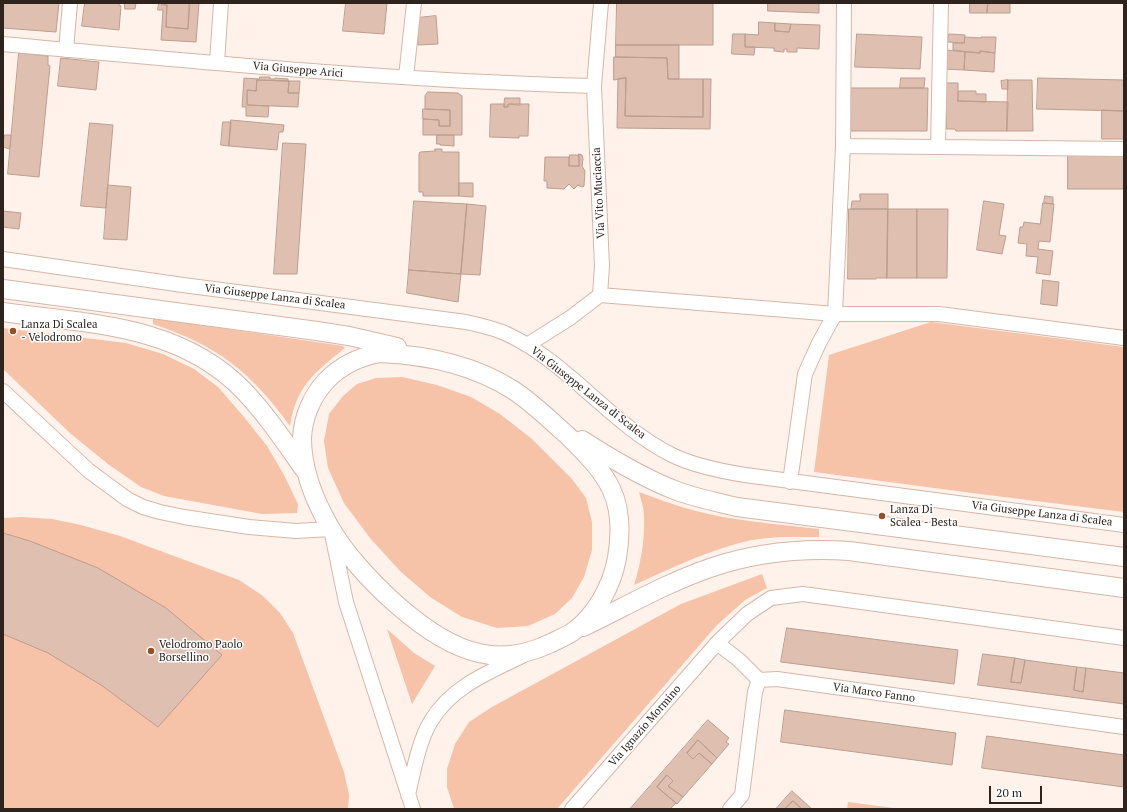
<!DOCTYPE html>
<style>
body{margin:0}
#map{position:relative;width:1127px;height:812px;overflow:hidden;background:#fff2eb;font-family:"PT Serif",serif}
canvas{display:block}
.frame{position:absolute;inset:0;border:4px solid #2e231d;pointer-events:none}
.scale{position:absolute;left:989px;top:786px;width:53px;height:18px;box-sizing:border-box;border:2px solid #2e231d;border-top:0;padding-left:5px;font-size:12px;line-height:14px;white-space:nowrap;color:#2e231d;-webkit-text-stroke:3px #fff;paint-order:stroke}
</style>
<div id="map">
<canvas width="1127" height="812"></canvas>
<div class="frame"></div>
<div class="scale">20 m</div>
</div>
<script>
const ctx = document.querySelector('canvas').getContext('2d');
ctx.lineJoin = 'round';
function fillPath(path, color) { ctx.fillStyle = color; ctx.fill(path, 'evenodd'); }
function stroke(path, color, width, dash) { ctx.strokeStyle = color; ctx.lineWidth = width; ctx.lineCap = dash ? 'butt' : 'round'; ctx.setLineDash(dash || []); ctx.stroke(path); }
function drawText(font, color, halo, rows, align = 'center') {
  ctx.font = font + ' "PT Serif",serif'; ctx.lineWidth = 3; ctx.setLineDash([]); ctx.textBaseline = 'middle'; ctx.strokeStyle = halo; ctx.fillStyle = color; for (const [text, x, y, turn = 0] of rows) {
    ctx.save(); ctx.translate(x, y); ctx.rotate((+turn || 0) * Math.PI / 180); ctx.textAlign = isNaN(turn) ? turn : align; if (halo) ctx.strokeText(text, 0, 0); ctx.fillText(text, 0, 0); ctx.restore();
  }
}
fillPath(new Path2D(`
 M153,318L343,346L345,348C315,372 296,386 290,426C250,371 218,346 153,324Z
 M931,322L1124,347V512L972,493L814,472L829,355Z
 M3,328L126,343L163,354L194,369L218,387L244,417L267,446L284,475L298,504L297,513L262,514L164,496L141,487L108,464L71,434L3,369Z
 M402,377L437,385L471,397L500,414L532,439L572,479L586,498L592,522V550L584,577L572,598L555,614L528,626L497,628L462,617L430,597L400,571L370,538L344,503L328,468L324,441L329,414L343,396L357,384L376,378Z
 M639,492C656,498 674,505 692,510C733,521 777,524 819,529V537C797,537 774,536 752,540C710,549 672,568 634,585C641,563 645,539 644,516C644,508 641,500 639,492Z
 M21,517L52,519L81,525L120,536L239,580L263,596L280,613L293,633L344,772L349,795L348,809H3V518Z
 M762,574L767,588L745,600L717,625L557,809H454L447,787V769L455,744L469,722L492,707L681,604Z
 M387,629L414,653L435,666L412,704Z
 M848,802L901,809H847Z`), '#f6c2a8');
const building = new Path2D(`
 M3,3H59L56,32L3,28Z
 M85,3H119V5L121,6L119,30L82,26Z
 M125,3H136L135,9H125Z
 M159,3L167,5L166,27L188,29L189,3H199L196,42L161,40L163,10H158Z
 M162,3H190L188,29L166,27L167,5H162Z
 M346,3H387L384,34L343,31Z
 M617,3H713V45H616Z
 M768,3H819V13L768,11Z
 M970,3H988L987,13H970Z
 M988,3H1010V13H987Z
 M436,16L438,44L418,45L417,18Z
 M759,22L775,23V31L789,32L791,24L820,25L819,49L797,48V52H787V49H784V52L774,51V48L745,47V34L758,35Z
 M775,23L791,24L789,32L775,31Z
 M733,34H745V47H755L754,55L732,54Z
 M857,34L922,37L920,69L855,67Z
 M949,34L965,35L964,43L948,42Z
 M965,37L981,38V37H996L995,53L980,51V53L953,50V43H964Z
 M616,45H679V79H668L667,58L616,57Z
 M947,50L965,52L964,70L945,69Z
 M980,51L995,53L994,72L964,70L965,52L980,53Z
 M19,53L48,56V65L50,66L39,177L8,174Z
 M614,57L667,58L668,79H703V117L625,116L626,78L614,80Z
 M61,58L99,62L96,90L58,86Z
 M260,77H270V79H275V78L288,79V81H300L299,93H288L289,81L257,80L256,91L247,90V105L269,106L268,117L246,116V107H242L244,78L259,79Z
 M626,78L625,116L703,117V79H711L710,129L617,128L618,79Z
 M901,78H925L924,88H900Z
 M1038,78L1124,80V111L1037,109Z
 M257,80L289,81L288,93H299L298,107L247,105V90L256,91Z
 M1008,80V89H1002L1001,81Z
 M1008,80H1032L1033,131H1007Z
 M946,83H958V101L1008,102L1007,131H956L955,129H947Z
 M846,88H928L927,131H846Z
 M959,91H976V94H986V102L958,101Z
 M428,92L458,93L462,96V135H423V119L439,120V126H450V110L425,109V96Z
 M505,98H520V105L508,104V107H504Z
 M491,104H505L504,107H508V104H529L528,136H519V138L490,137Z
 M423,109L450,110V126H439V120L423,119Z
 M1102,110L1124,111V139H1102Z
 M231,120L284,125L283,132H279L277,150L229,146Z
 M223,122H231L229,146L221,145Z
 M90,123L113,125L106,208L81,206Z
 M5,135H11L10,149L3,147Z
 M437,135H454V146L440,145V144H437Z
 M283,143L306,144L297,274H274Z
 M435,149H442V152H459V196H423V192H419V154L420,152L435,151Z
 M579,154L582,155L583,159L582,166L585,171L584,186L582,187L578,185L574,189L569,184L564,189L547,188V181H544L545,157H569V166H579Z
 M570,155H579V166H569Z
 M1068,155H1124V189H1068Z
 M459,183H473V197L459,196Z
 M108,185L131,187L127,240L104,239Z
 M860,194H888V209H851L852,201H860Z
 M1045,196L1053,197V204L1044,203Z
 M414,201L467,204L461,274L409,270Z
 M984,201L1004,204L999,235L1006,236L1002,254L977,250Z
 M1043,203L1054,204L1050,242L1039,241L1038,249L1053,251L1050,275L1036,273L1038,257L1026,256L1027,244L1018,243L1020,227H1023L1024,222L1040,224Z
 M467,204L486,206L480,275L461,274Z
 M849,209H888L887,278H876V279H848Z
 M888,209H917V278H887Z
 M917,209H948L947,278H917Z
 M3,211L21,213L19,229L3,227Z
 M409,270L461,274L458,302L407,293Z
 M1043,280L1059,282L1057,306L1041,304Z
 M3,533L30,541L98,568L166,608L222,655L158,727L101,685L48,653L3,634Z
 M787,628L958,650L954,684L781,662Z
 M983,654L1015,658L1011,682L1021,683L1025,660L1077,667L1074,690L1083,692L1086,668L1124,673V704L978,685Z
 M1015,658L1025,660L1021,683L1011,682Z
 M1077,667L1086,668L1083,692L1074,690Z
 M785,710L956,733L952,765L781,742Z
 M708,720L729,738L726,742L729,744L717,758L698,740L687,753L693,759L699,753L712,764L683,797L668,786L673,781L667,775L657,787L676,803L670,809H630Z
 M987,736L1124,755V787L982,768Z
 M698,740L717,758L712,764L699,753L693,759L687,753Z
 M667,775L673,781L668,786L683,797L677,804L657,787Z
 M792,791L812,809H802L793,801L785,809H776Z
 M793,801L802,809H785Z`);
fillPath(building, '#debfb0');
stroke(building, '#bb9e8f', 1);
const minor = new Path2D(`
 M3,44C200,62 397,81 594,86
 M66,50L70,3
 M217,63L221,3
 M406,77L414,3
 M843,146L1124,149
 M938,147L941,3
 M3,259L183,285L466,322C480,325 494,328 507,334C569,363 610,424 672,455C694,466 720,471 745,475L1124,525
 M600,295L835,314H939L1124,338
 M527,345L570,318L600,295L602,266L594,86L601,3
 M3,391L89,471L127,499L143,507L160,512L184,517L249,527L296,531L331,529L346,602L413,809
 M790,482L805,374L819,343L835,314L843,146L844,3
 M717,643L739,660L759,680
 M408,795C413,773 419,740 431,721C451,687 489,672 522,656
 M572,809L717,643L747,614L771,598L803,594L1124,638
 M730,809L742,795L755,692L759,680L777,679L1124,727`);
const tertiary = new Path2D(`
 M3,289L317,331L349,336L397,347
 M3,312C88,324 179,324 243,390C267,415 286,444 306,472
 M380,353C426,355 474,365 513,390C533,403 550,420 568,436C609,476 627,499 617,558C612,585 597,614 574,631C567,636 557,640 549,644C527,654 503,659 479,653C427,642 357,573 331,529C315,502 302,470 302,438C303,417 312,396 326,381C341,365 358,357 380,353Z
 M582,440C613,460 643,478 677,491C696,498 717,502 737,507L1124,557
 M583,627C625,607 666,583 710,568C754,553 803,548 849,551L1124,588`);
stroke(minor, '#d6b7a8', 16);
stroke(tertiary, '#d6b7a8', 20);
stroke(minor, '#fff', 14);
stroke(tertiary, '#fff', 18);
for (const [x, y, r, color] of [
 [13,331,4,"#954f27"],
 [882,516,4,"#954f27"],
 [151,651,4,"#954f27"]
]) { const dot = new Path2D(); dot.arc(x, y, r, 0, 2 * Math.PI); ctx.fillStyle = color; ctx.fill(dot); stroke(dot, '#fff', 1.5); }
drawText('11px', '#2e231d', '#fff', [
 ["Via Giuseppe Arici",298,70,5],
 ["Via Vito Muciaccia",599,193,-93],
 ["Via Giuseppe Lanza di Scalea",275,297,7],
 ["Via Giuseppe Lanza di Scalea",588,393,38],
 ["Via Giuseppe Lanza di Scalea",1042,514,7],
 ["Via Marco Fanno",874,693,8],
 ["Via Ignazio Mormino",645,726,-49]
]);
drawText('11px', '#2e231d', '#fff', [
 ["Lanza Di Scalea",21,325],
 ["- Velodromo",21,338],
 ["Lanza Di",890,510],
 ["Scalea - Besta",890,523],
 ["Velodromo Paolo",159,645],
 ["Borsellino",159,658]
], 'left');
</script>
